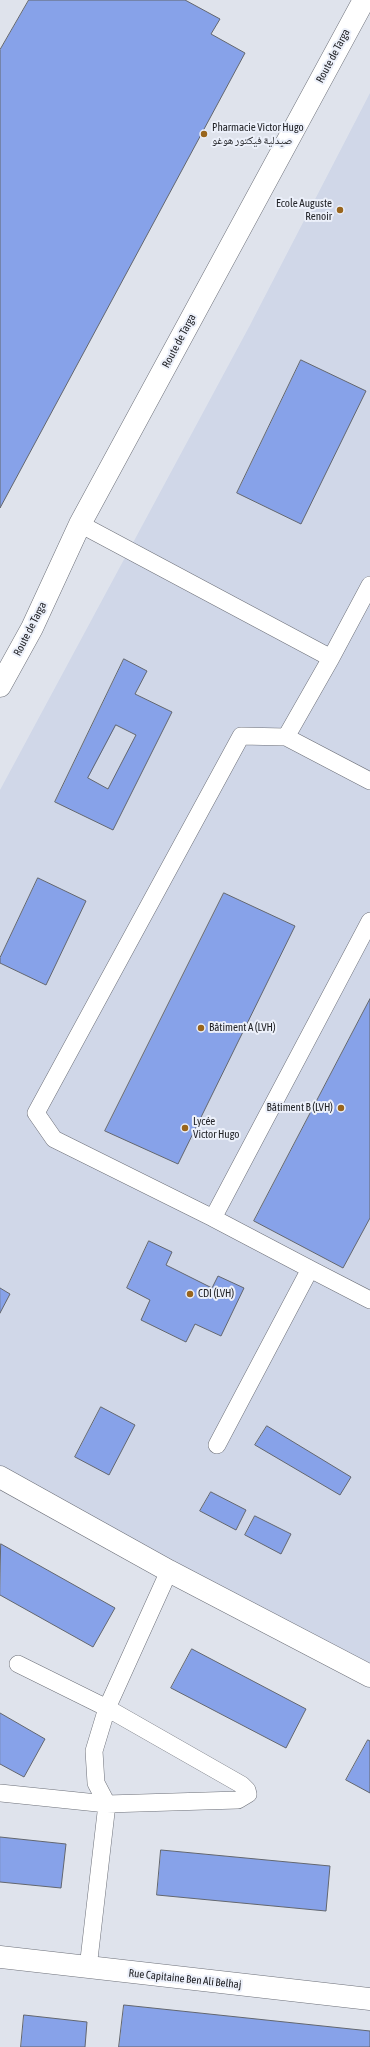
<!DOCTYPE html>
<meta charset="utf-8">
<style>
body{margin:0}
canvas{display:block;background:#dfe3ec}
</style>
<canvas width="370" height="2047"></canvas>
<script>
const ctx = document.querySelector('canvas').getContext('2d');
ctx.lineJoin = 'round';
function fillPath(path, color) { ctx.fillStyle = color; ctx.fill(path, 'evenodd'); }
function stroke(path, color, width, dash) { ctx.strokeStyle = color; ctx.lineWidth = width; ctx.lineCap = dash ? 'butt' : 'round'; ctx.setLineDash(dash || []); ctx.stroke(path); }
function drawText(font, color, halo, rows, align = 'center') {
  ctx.font = font + ' "Asap Condensed","Noto Naskh Arabic",sans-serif'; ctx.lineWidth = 4; ctx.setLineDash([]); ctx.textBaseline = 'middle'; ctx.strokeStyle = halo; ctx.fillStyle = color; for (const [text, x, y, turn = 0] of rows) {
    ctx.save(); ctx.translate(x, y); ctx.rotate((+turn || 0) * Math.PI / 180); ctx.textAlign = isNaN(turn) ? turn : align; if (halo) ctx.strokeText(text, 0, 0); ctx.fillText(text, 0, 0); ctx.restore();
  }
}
fillPath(new Path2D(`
 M370,93V1674L0,1466V790L249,327Z`), '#d0d7e8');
const building = new Path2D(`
 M29,0H185L220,19L211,34L245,53L0,508V50Z
 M301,360L366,391L301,524L237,493Z
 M124,659L147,671L135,694L172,712L113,830L55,802ZM116,725L136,735L108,789L88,778Z
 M38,878L86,901L46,985L0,963V958Z
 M224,893L295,926L178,1164L105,1131Z
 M370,999V1218L343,1268L254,1221Z
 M149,1241L172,1252L166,1265L212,1288L218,1276L244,1288L221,1336L195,1324L186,1342L141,1320L150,1300L127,1288Z
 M0,1288L10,1294L0,1313Z
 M101,1407L135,1425L109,1475L75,1457Z
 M267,1426L351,1477L340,1495L255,1445Z
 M211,1492L246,1510L236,1530L200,1511Z
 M255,1516L291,1534L281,1554L245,1535Z
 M1,1544L115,1608L93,1647L0,1595Z
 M192,1649L306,1709L286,1748L171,1688Z
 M0,1713L45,1739L24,1777L0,1764Z
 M368,1740L370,1741V1793L346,1780Z
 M0,1837L66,1844L61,1888L0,1882Z
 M161,1850L330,1866L326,1911L157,1895Z
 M124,2005L370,2031V2047H119Z
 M24,2015L87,2022L85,2047H21Z`);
fillPath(building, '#87a2e9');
stroke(building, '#63676f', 1);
const service = new Path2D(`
 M80,524L331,658L286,737L370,781
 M331,658L370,585
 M213,1218L54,1139L36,1113L241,736L286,737
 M310,1269L370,1300
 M217,1445L310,1269L213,1218L370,921
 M0,1793L107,1804L238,1800L248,1794L247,1790L242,1785L107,1708L18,1664
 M88,1968L107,1804L96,1783L94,1751L107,1708L169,1571`);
const minor = new Path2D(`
 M0,1477L169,1571L370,1676
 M0,1957L370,1999`);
const secondary = new Path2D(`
 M0,686L32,628L80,524L364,0`);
stroke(service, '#6d7079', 18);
stroke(minor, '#6d7079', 23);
stroke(secondary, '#6d7079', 23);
stroke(service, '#fff', 17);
stroke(minor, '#fff', 22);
stroke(secondary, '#fff', 22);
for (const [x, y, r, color] of [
 [204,134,4,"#99651c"],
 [340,210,4,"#99651c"],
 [201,1028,4,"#99651c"],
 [341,1108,4,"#99651c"],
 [185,1128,4,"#99651c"],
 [190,1294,4,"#99651c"]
]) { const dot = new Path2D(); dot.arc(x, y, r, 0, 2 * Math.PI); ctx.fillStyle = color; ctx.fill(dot); stroke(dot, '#ecf0fa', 1.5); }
drawText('11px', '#222327', '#ecf0fa', [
 ["Route de Targa",333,56,-62],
 ["Route de Targa",179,341,-62],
 ["Route de Targa",30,629,-63],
 ["Rue Capitaine Ben Ali Belhaj",185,1979,6]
]);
drawText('11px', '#222327', '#ecf0fa', [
 ["Pharmacie Victor Hugo",212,128],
 ["صيدلية فيكتور هوغو",212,141],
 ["Ecole Auguste",332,204,"right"],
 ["Renoir",332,217,"right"],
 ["Bâtiment A (LVH)",209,1028],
 ["Bâtiment B (LVH)",333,1108,"right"],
 ["Lycée",193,1122],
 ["Victor Hugo",193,1135],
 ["CDI (LVH)",198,1294]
], 'left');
</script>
